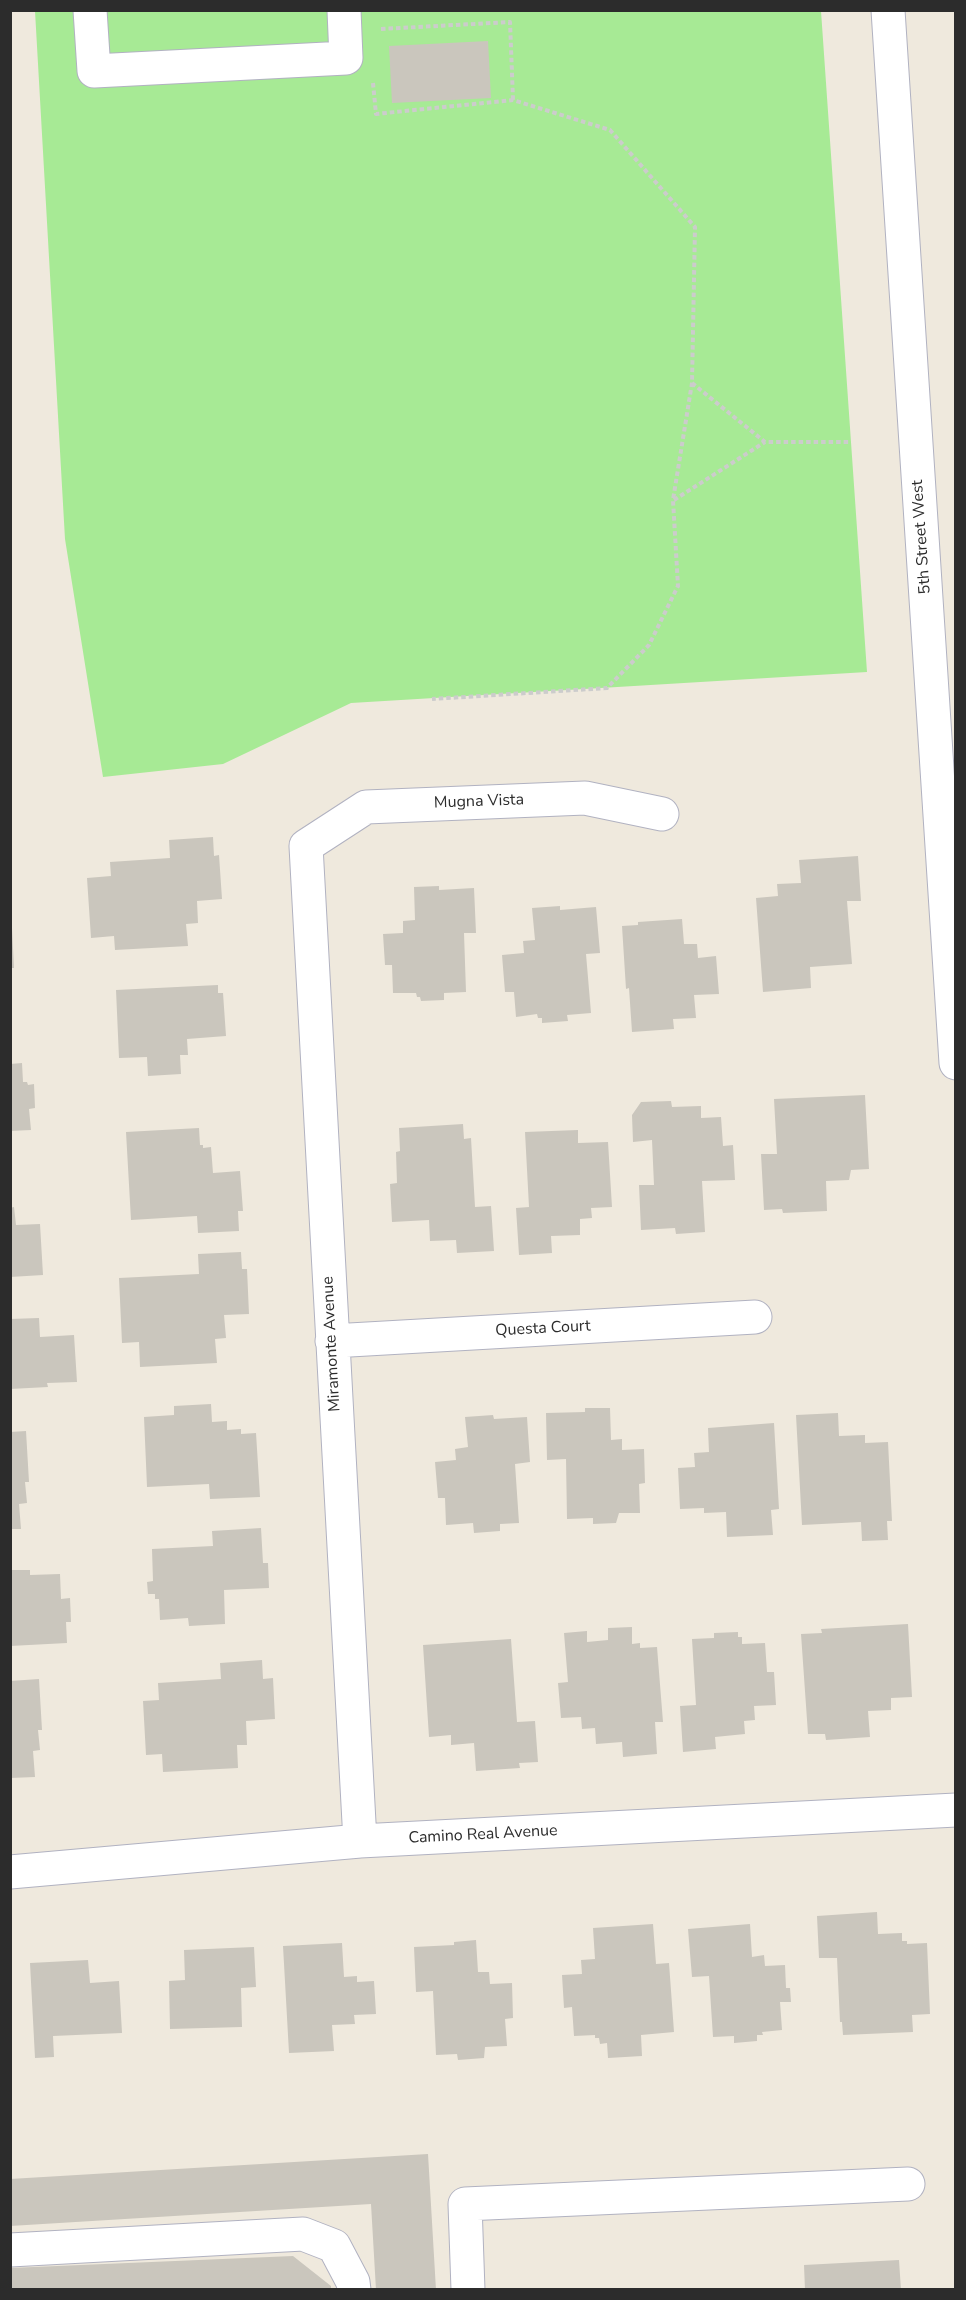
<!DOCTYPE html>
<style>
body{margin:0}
#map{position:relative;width:966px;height:2300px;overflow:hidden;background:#efe9dd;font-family:"Nunito Sans",sans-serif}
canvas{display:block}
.frame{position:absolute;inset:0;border:12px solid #2c2c2c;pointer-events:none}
</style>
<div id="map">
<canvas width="966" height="2300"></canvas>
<div class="frame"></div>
</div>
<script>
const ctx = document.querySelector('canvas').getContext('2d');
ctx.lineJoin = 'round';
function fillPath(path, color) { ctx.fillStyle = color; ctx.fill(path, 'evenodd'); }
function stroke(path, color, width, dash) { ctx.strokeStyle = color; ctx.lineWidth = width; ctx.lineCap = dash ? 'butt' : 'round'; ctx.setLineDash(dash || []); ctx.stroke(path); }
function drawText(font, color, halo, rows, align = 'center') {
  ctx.font = font + ' "Nunito Sans",sans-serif'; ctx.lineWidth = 5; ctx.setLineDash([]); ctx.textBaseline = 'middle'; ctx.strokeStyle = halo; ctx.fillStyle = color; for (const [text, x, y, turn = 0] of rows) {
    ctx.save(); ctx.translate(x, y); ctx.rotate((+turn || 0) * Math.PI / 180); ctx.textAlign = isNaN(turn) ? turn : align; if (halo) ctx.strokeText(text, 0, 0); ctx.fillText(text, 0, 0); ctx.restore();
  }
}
fillPath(new Path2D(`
 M35,11H821L867,672L351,703L223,764L103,777L65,539Z`), '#a7ea95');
fillPath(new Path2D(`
 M488,41L491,98L392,103L389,46Z
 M213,837L214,856L219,855L222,899L197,901L198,923L186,924L188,946L115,950L114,936L91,938L87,878L111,876L110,862L170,858L169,840Z
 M858,856L861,901H847L852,964L810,967L811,988L763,992L756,898L778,896L777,884L801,883L799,860Z
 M439,886V890L474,888L476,933H464L466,992L444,993V1000L421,1001L420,997H417L416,993H393L392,965H385L383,934L403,933V921L415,920L414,887Z
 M560,906V910L596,907L600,953L586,954L591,1013L567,1015L568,1021L542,1023V1018H538L537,1014L516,1017L514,992H505L502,955L524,953L523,941L535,940L532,908Z
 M682,919L684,944H697L698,958L716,956L719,994L694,995L696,1018L673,1019L674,1029L632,1032L629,988L626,989L622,926L638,925V922Z
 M10,928H12L14,968H10Z
 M218,985V993H223L226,1036L187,1039L188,1055H180L181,1074L148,1076L147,1057L119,1058L116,990Z
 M22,1063L23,1082H27L28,1085L34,1084L35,1108L29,1109L31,1130L10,1131V1064Z
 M865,1095L869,1169L851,1170L849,1180L826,1181L827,1211L783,1213L782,1209L764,1210L761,1154H777L774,1099Z
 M671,1101L672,1107L701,1106V1118L721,1117L723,1146L733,1145L735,1180L702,1181L705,1232L676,1234L675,1228L641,1230L639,1185H654L652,1140L633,1142L632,1115L641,1102Z
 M463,1124L464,1139L471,1138L475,1207L491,1206L494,1251L457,1253L456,1240L430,1241L429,1220L392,1222L390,1184L397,1183L396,1152L400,1151L399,1128Z
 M199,1128L200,1145H203V1148L211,1147L213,1173L240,1171L243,1211H238L239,1231L198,1233L197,1216L131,1220L126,1132Z
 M578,1130V1143L608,1142L612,1207L591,1208L592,1218L580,1219V1235L551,1236L552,1253L519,1255L516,1208L529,1207L525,1132Z
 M14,1207L16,1225L40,1224L43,1275L10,1277V1208Z
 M241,1252L242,1269H247L249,1314L224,1315L226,1338L215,1339L217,1363L140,1367L139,1342L122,1343L119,1278L199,1274L198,1254Z
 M39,1318L40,1337L74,1335L77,1382L47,1383L48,1387L10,1389V1319Z
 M211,1404L212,1422L227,1421V1430L241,1429V1434L256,1433L260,1497L210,1499L209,1484L147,1487L144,1417L174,1415V1406Z
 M585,1408H610L611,1440L622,1439V1450L644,1449L645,1483L639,1484L640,1513H619L616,1523L593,1524V1518L567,1519L566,1459L547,1460L546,1413L585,1412Z
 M838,1413L839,1436L865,1435V1443L888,1442L892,1521H887L888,1540L862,1541L861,1522L802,1525L796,1415Z
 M493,1415L494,1419L527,1417L530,1462L515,1464L519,1523L500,1524V1531L474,1533L473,1523L446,1525L445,1498H438L435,1462L456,1460L455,1449L468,1447L465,1417Z
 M774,1423L779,1509L771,1510L773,1535L727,1537L726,1512L704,1513V1508L680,1509L678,1468L695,1467L694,1453L709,1452L708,1428Z
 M26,1431L29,1482H25L27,1503L19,1504L21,1529H10V1432Z
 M261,1528L263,1563H268L269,1588L224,1590L225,1624L189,1626L188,1618L160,1620L159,1599H155V1594H148L147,1582L153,1581L152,1549L213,1546L212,1531Z
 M10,1570H30V1575L60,1574L61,1599L70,1598L71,1622H66L67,1643L10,1646Z
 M908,1624L912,1697L891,1698V1710L868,1711L870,1737L826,1740L825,1734H808L801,1634L822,1633L821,1629Z
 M632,1627V1644L640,1643V1648L657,1647L663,1722H655L657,1754L623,1757L622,1742L596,1744L595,1728L582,1729L581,1717L561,1718L558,1683L568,1682L564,1633L587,1631V1642L608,1640V1628Z
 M738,1632V1637H742V1644L765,1643L767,1672H774L776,1705L754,1706L755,1720L744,1721L745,1734L715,1737L716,1749L683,1752L680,1706L696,1705L692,1639L714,1638V1633Z
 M511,1639L517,1722L535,1721L538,1762L519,1763L520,1768L476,1771L474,1743L451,1745V1735L429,1737L423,1645Z
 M262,1660L263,1679L273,1678L275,1719L246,1721L247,1745H237L238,1768L163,1772L162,1754L146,1755L143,1701L159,1700L158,1683L221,1679L220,1663Z
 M39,1679L42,1730H38L40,1750L33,1751L35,1777L10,1778V1681Z
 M877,1912L878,1934L902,1933V1941H907V1944L927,1943L930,2014L912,2015L913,2032L843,2035L842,2022H840L837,1958H819L817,1916Z
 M653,1924L656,1964L669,1963L674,2032L641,2035L642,2056L608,2058L607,2043L600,2044L599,2038H595V2035L574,2036L572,2007L564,2008L562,1975L582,1974L581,1960L595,1959L593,1928Z
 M750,1924L752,1957L764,1955L765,1966L785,1965L786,1988H790L791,2002H780L782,2030L762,2032L763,2035H757V2041L734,2043V2036L713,2037L709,1976L692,1977L688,1929Z
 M476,1940L478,1972H489L490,1984L512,1983L513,2018L505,2019L507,2046L485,2047L484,2058L458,2060L457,2054L436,2055L433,1991L416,1992L414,1947L454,1945V1942Z
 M342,1943L344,1977L357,1976V1982L374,1981L376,2014L354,2015L355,2024L332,2025L334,2051L289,2053L283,1946Z
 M254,1947L256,1987L241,1988L242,2027L170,2029L169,1981L185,1980L184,1950Z
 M88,1960L90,1983L119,1981L122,2033L53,2036L54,2057L35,2058L30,1963Z
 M428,2154L436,2290H376L371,2204L10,2226V2179Z
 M293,2256L331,2286V2290H10V2268Z
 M899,2260L901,2290H805L804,2265Z`), '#cac6bd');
const minor = new Path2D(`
 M90,10L94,71L346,58L344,10
 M888,10L956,1063
 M332,1341L755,1317
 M360,1841L306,846L366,807L585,798L662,814
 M10,1872L360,1841L956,1810
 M10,2250L303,2234L334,2246L353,2282L354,2290
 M468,2290L465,2204L908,2184`);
stroke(minor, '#b1b2c1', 35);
stroke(new Path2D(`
 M381,29L510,22L513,100
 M373,83L376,114L513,100L610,130L695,227L692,383L673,500L678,586L649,645L607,688L432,699
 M692,383L765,442H851
 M674,500L765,442`), '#ccc', 4, [4.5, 3]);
stroke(minor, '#fff', 33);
drawText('16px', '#2c2c2c', '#fff', [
 ["5th Street West",922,537,-94],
 ["Mugna Vista",479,802,-2],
 ["Questa Court",543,1329,-3],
 ["Miramonte Avenue",332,1344,-93],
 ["Camino Real Avenue",483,1835,-3]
]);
</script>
